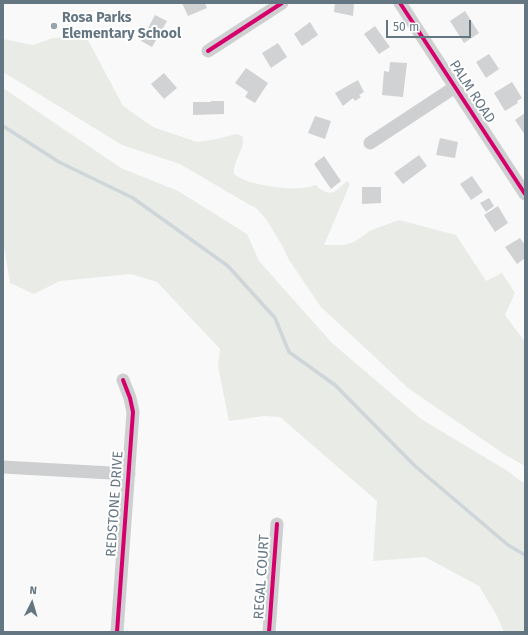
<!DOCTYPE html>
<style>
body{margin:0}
#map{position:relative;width:528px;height:635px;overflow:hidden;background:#f9f9f9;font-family:"Fira Sans",sans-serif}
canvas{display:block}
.frame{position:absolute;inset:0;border:4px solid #657683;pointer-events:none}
.north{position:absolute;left:12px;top:583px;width:40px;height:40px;-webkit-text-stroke:3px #fff;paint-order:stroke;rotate:5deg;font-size:11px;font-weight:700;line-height:16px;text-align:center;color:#657683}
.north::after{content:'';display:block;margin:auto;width:14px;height:18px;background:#657683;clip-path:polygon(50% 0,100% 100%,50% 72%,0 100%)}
.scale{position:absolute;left:386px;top:20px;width:85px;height:18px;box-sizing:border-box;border:2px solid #657683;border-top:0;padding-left:5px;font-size:12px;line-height:14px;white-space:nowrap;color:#657683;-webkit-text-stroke:3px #fff;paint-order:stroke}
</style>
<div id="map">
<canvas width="528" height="635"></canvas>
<div class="frame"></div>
<div class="north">N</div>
<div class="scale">50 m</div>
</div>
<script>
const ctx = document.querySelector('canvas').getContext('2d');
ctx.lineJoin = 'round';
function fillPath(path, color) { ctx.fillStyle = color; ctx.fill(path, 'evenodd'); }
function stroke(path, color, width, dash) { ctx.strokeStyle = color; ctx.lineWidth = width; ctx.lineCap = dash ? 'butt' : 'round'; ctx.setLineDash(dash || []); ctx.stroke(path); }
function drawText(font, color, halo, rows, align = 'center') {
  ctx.font = font + ' "Fira Sans",sans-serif'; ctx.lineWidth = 4; ctx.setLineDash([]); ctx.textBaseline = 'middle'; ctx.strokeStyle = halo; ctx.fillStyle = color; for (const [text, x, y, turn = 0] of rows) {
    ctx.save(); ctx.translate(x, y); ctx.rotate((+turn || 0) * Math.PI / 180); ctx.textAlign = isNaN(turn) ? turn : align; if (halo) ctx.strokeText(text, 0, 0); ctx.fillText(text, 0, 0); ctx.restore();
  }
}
fillPath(new Path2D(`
 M81,36L88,40L123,106L153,127L197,142L217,139L236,134L242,136C247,146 233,160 234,174C244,184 286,190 300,188C306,188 311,186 316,185C318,189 321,189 324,191C334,197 340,187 347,181L350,184L324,245H344L354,242L363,236L369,231L399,220L456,235L486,281L502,273L515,293L505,315L525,342V466L504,454L408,388L321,307L289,260L283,247L266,219L255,207L250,205L180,164L122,145L3,72V39L33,45L53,38Z
 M3,88L121,168L178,191L247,234L259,261L332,343L421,419L506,470L525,484V632H504L497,616L479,586L425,557L373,561L377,501L280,417L264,416L229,421L218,366L220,349L157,282L131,274L60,281L34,294L10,283L4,246L3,216Z`), '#e8ebe6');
stroke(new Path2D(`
 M3,126L59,162L133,198L228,266L275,318L289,352L335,385L415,466L508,545L525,555`), '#ced6d9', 3.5);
fillPath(new Path2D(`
 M182,3H205L207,8L188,16Z
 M335,3H354L353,16L334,12Z
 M465,11L479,33L464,43L450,21Z
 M155,15L167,21L152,47L141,41Z
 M310,22L318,35L302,46L294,34Z
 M375,26L390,47L379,54L364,34Z
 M278,43L287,57L271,68L262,53Z
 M489,54L499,69L486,78L476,62Z
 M390,62L407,63L403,97L382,95L384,71L389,72Z
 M246,68L268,83L255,103L245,97L248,92L235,83Z
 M164,73L177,88L164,99L151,84Z
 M358,80L364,92L359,95L361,97L355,101L353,98L343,106L335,93Z
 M512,82L522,98L517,101L518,103L505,111L494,93Z
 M211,101H224V114L193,115V102H211Z
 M525,113V135L515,120Z
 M315,116L331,121L325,139L308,133Z
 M440,138L458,142L455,158L436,155Z
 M419,155L427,166L403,184L394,173Z
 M324,156L341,181L331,189L314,164Z
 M472,176L483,192L471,200L460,184Z
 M362,187H381V203L362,204Z
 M489,198L494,206L486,212L480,203Z
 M498,206L508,223L495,232L484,215Z
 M520,238L525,245V258L517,264L505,247Z`), '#d0d2d3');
stroke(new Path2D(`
 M400,3L525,194
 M208,51L282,3
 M370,143L455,87
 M3,467L129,474
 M117,632L133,412L130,398L123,380
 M269,632L277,524`), '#cecfd0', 13);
stroke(new Path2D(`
 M400,3L525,194
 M208,51L282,3
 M117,632L133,412L130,398L123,380
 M269,632L277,524`), '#d6006c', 4);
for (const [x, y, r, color] of [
 [54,26,4,"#99a4ac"]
]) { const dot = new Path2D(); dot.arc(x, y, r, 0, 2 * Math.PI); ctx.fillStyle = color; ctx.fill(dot); stroke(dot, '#fff', 1.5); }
drawText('bold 14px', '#657683', '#fff', [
 ["Rosa Parks",62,18],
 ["Elementary School",62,34]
], 'left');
drawText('14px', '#657683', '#fff', [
 ["PALM ROAD",472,92,57],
 ["REDSTONE DRIVE",115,504,-86],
 ["REGAL COURT",262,577,-86]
]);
</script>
